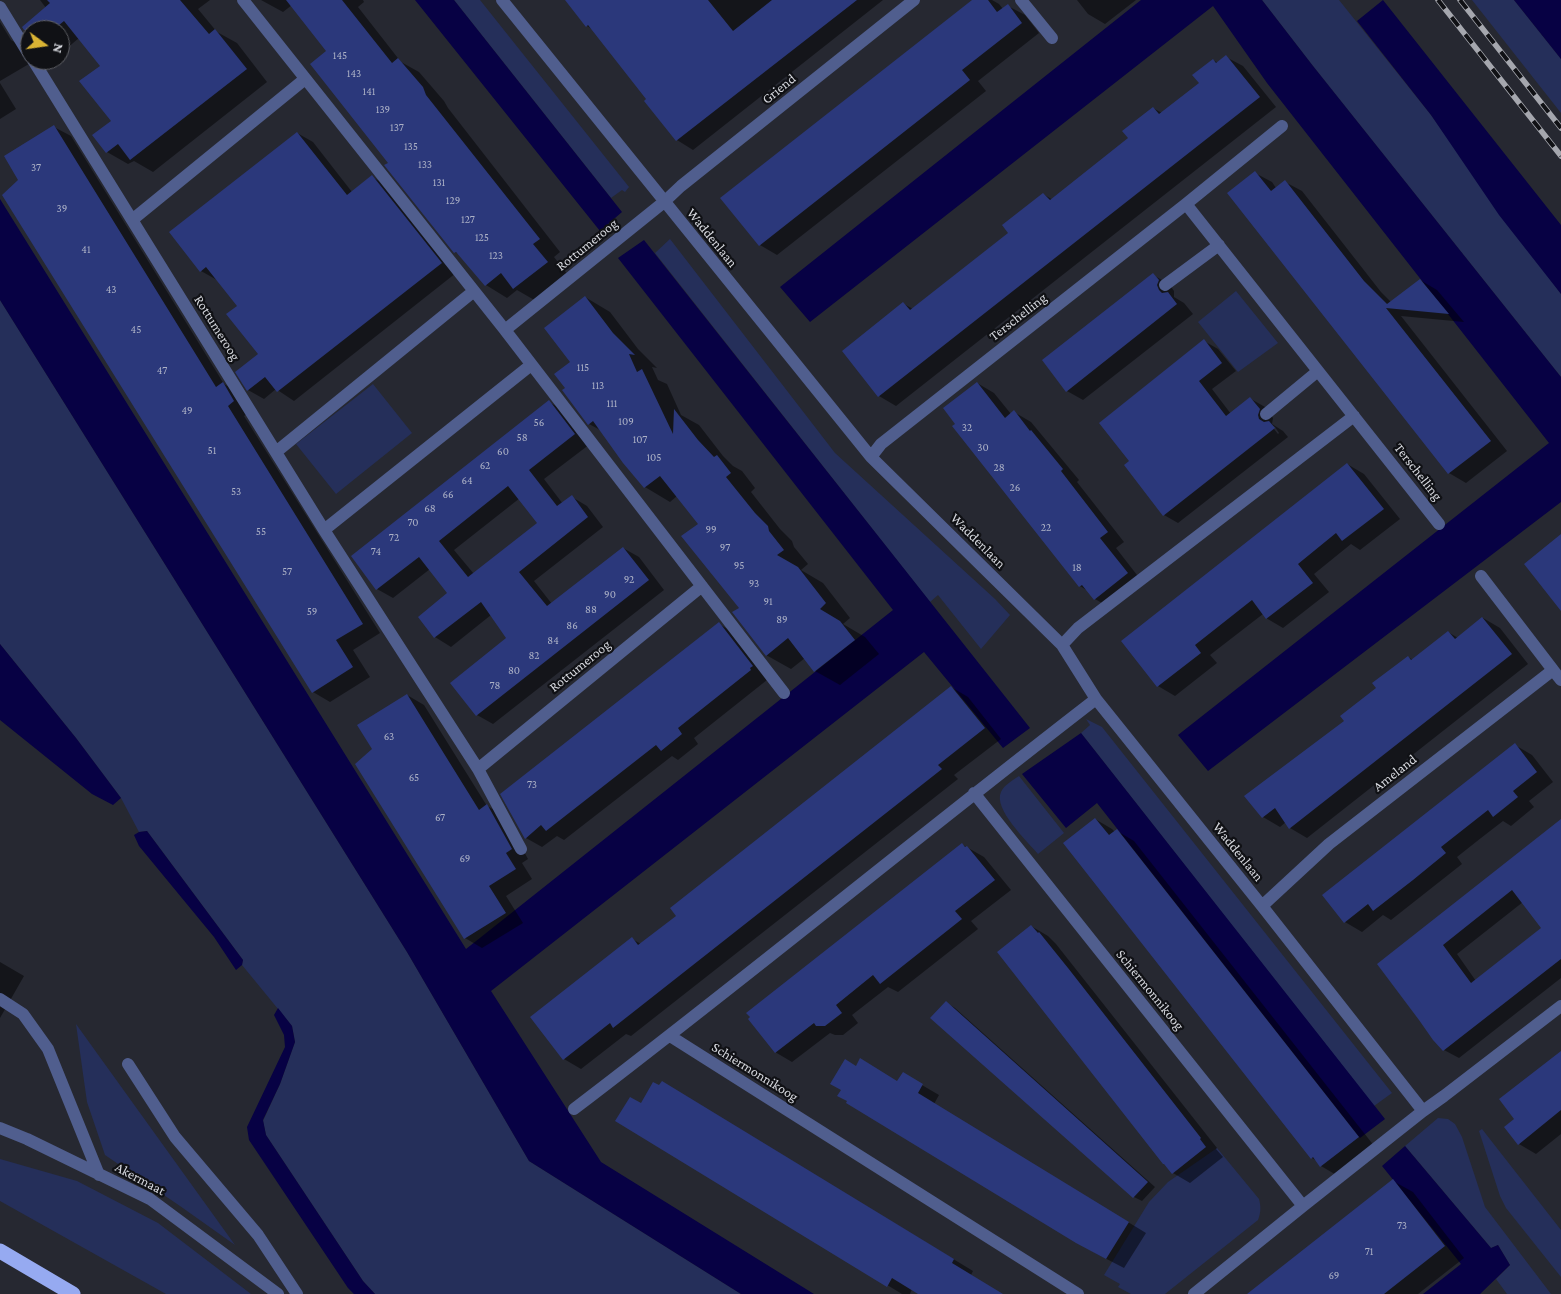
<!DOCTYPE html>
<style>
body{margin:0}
#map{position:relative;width:1561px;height:1294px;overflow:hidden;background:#262831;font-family:"Crimson Pro",serif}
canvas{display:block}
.north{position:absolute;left:20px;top:20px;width:50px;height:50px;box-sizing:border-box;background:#101115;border:1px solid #606166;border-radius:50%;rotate:104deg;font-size:14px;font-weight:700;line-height:20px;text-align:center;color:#d7d9df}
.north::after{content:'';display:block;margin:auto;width:18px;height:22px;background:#d9b334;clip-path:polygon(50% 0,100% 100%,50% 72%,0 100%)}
</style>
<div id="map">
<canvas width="1561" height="1294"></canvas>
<div class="north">N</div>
</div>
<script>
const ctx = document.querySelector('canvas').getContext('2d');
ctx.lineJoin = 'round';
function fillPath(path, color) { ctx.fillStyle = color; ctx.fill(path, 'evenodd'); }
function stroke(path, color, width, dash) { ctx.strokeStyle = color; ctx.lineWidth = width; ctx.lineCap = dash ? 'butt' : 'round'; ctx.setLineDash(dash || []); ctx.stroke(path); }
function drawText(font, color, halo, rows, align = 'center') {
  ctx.font = font + ' "Crimson Pro",serif'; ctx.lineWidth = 4.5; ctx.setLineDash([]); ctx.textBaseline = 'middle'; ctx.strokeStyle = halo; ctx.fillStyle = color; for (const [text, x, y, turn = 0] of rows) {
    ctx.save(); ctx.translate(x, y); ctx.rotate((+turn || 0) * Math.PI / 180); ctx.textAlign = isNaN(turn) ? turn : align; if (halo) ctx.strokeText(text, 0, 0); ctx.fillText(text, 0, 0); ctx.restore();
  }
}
fillPath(new Path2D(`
 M454,0H480L629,187L625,192L622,190L611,198Z
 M1262,0H1339L1431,115L1561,294V377L1313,66Z
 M1472,0H1514L1561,59V113Z
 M670,239L835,453L995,599L1010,615L981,649L938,595L930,602L655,253Z
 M1236,291L1278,343L1238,372L1198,322Z
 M0,300L407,952L529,1161L741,1294H375L363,1281L266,1135L263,1121L280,1084L295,1042L292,1026L242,965L243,960L147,831L139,832L121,798L76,738L0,644Z
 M373,384L412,433L336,494L296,444Z
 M1086,719L1102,727L1392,1093L1374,1106L1081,733L1090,725Z
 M1019,776L1064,833L1038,854C1027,841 993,809 1001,792C1004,785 1013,780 1019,776Z
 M76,1024L235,1245L180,1206L105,1155L87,1102Z
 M1438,1118L1448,1119L1455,1124L1462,1137L1485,1207L1551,1294H1507L1496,1279L1510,1265L1498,1245L1491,1248L1405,1146Z
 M1482,1129L1561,1230V1277L1506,1208L1500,1196L1479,1131Z
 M1217,1148L1259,1199C1261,1207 1261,1212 1258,1220L1165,1294H1131L1118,1287L1120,1284L1104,1275L1149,1202L1168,1182Z
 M0,1159L77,1181L158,1223L251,1294H166L0,1201Z`), '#252f5a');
fillPath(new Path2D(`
 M415,0H454L622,212L600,231Z
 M1141,0H1262L1313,66L1561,377V502L1208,771L1178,735L1549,443L1267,83L1213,6L810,322L780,287Z
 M1383,0L1561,225V294L1499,215L1431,115L1357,21Z
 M1514,0H1561V59Z
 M0,199L466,949L893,610L618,258L644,240L1030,728L1003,748L924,652L491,991L601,1162L814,1294H741L529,1161L407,952L0,300Z
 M0,644L76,738L121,798L113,805L92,794L0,720Z
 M1081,733L1385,1119L1360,1138L1097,803L1066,828L1022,774Z
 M147,831L243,960L242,965L236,970L214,937L139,846L134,835L139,832Z
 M278,1008L292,1026L295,1042L280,1084L263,1120L266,1135L363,1281L375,1294H354L348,1288L249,1140L247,1127L285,1047L284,1035L274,1015Z
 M1405,1146L1491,1248L1498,1245L1510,1265L1480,1294H1423L1461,1264L1382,1166Z`), '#070144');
fillPath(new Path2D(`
 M40,0H210L198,9L217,32L237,43L267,82L153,172L134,161L128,164L107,152L113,121L101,66L79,38L66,49L64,48L60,50V30H30V38L23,27L46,8Z
 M261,0H363L364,2L358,7L401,62L419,72L444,101L448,108L560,252L554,257L568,275L536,301L517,290L507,298L486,285L462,256L455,252L389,163L328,52L292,5L283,12Z
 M567,0H883L693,150L677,140L647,99L592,29L587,26Z
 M974,0H992L999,4L1003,9L1008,6L1025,15L1039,33L978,81L986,91L777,255L760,245Z
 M1077,0H1136L1105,24L1088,14Z
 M0,22L11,40L26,49L34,61L0,81Z
 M1226,57L1243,66L1276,107L896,406L879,396L844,351L904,304L913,309L1010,233L1043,194L1053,200L1130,139L1153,108L1162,113L1200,84L1213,60L1218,63Z
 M0,83L16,109L0,119Z
 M54,127L71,136L224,384L240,393L251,411L244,416L380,633L353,650L370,677L330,702L313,692Z
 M297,133L313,142L352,192L372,177L388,186L456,273L294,401L276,389L264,399L248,390L260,354L239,306L217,280L201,271Z
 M1255,173L1272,182L1276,188L1285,182L1302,191L1381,292L1391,302L1420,280L1437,290L1464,322L1401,316L1507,451L1466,483L1449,473L1229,193Z
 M1153,275L1169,284L1174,291V297L1184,303L1193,314L1083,400L1067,391Z
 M585,297L610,312L638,349L657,368L652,367L658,380L667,384L681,415L699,425L723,456L733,466L742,471L755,488L751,492L780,529L792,541L794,547L808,564L801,570L823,583L850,618L843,624L865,637L879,654L840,685L815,671L805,658L791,669L766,655L741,608L700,524L677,496L670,502L645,487L602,431L589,424L566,388Z
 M1204,341L1218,349L1236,371L1212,389L1231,414L1251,399L1265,407L1273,418L1272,424L1283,431L1288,437L1178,523L1164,515L1131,462ZM1270,424L1275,427L1279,433L1278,434Z
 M977,383L994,393L1011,414L1014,412L1031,422L1079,480L1077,482L1124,542L1116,548L1144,584L1112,609L1095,599L1088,591L1080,586L957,424Z
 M549,402L565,411L590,444L544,479L563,504L572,497L587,506L603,527L534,581L552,604L623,548L639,557L664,590L493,724L477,715L451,683L508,638L491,615L451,647L435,637L419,617L449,593L430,569L393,598L377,589ZM520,498L538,523L474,574L454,550Z
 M1347,464L1364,474L1400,519L1360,550L1351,544L1314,574L1329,592L1283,628L1266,618L1263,614L1210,655L1217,663L1175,696L1158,686Z
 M1483,618L1500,628L1528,664L1307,838L1290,828L1286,822L1280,827L1263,817L1246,797L1345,721L1408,657L1413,660L1448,632L1458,638Z
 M719,624L736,634L767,680L694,738L698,744L678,760L672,756L564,840L557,836L542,847L526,838Z
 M951,687L968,697L1001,739L954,775L958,779L631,1036L626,1034L581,1069L564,1059L632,939L641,944L678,916Z
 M407,695L424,705L487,806L504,815L528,859L522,863L532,879L506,896L523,923L482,948L465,938L357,764L373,749Z
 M1515,745L1532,755L1553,782L1529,801L1534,807L1511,826L1503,821L1481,838L1457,857L1462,864L1391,920L1383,915L1362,932L1345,922L1323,895Z
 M1095,819L1112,829L1115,832L1117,831L1134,841L1375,1147L1338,1176L1321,1166L1317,1161L1312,1158Z
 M1561,821V978L1459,1058L1444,1050L1379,964ZM1523,902L1543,928L1476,981L1457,954Z
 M963,845L984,857L1011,890L971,921L978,929L898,992L888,987L852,1015L858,1023L843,1035H835L830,1033L792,1062L775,1052Z
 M1031,926L1048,936L1056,944L1217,1148L1216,1149L1223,1157L1190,1183L1173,1173Z
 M0,962L24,976L0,1018Z
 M947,1003L955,1008L1155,1187L1142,1201L1134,1197Z
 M1561,1052V1134L1536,1154L1519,1144L1506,1127L1516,1119Z
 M856,1067L898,1082L903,1074L939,1095L934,1104L1146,1233L1124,1268L1097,1254L861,1111Z
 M682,1094L973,1271L971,1275L1001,1294H921L912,1289L910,1294H902L617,1121L641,1105Z
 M1393,1181L1413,1192L1464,1258L1418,1294H1248Z`), '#0007');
fillPath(new Path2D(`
 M47,0H180L209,34L215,29L247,69L130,160L118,144L106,153L92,135L111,121L79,81L100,66L64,21L53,30H24L22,27L50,3Z
 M286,0H342L392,63L398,58L423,87L426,95L540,239L533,244L548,262L513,289L501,273L485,286L456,252L454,253L384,165L388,163L310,64L326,51Z
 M565,0H708L733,31L772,0H857L676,141L644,101L646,99L588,25L586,27Z
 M972,0H988L997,12L1008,4L1022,23L962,70L970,80L759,246L720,198Z
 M1226,55L1260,97L878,397L842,351L903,302L910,310L1008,233L1002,225L1043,193L1050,200L1128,138L1122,131L1153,107L1159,114L1199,83L1192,75L1213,59L1216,63Z
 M54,125L216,387L223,382L234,401L228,406L363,624L336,640L353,667L312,693L2,195L18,180L4,156Z
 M297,132L347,195L372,175L442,263L277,392L265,377L247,391L235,372L258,354L226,314L237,306L206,267L200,272L169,232Z
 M1255,171L1271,191L1285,180L1364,281L1387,304L1420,279L1449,314L1386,308L1491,441L1448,474L1227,193Z
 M1153,273L1159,280L1157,285L1159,290L1162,293L1168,292L1177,304L1066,392L1042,360Z
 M585,296L613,333L635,355L629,354L637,372L642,369L673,434L674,409L698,440L714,457L717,455L731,473L726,477L755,513L768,526L769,531L784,550L777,555L798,567L826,603L820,609L840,621L855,640L814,672L788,638L766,656L732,612L739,608L681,536L698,524L660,476L644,488L623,463L593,421L588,425L562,390L565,388L554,374L570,362L544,328Z
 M1204,339L1222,363L1199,381L1226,416L1250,397L1260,409L1258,415L1259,419L1264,422L1269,421L1275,428L1163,516L1124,465L1129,461L1099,423Z
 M977,382L1005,418L1014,410L1030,431L1031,430L1063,469L1061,471L1108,532L1100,538L1128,573L1094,600L1082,585L1079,587L952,426L955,424L943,408Z
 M549,400L575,434L529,470L557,506L572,495L588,517L519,572L547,606L623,547L649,580L476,716L450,683L506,638L481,602L434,638L418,617L447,593L419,557L376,590L351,556ZM508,486L537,523L468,577L439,541Z
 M1347,463L1384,509L1342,541L1336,533L1298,564L1313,583L1266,619L1252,600L1195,645L1201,653L1157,687L1121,641Z
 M1561,534V611L1524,564Z
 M1482,617L1512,654L1289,829L1275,808L1262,818L1244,796L1344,721L1340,716L1376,688L1372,683L1408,656L1411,660L1448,631L1455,639Z
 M719,622L753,666L750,668L751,670L678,728L682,734L661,751L656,745L546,831L541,825L525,839L500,794Z
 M951,686L985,728L938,765L942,769L613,1028L610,1023L563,1060L530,1017L632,937L638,945L676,916L670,908Z
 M407,694L479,810L487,804L512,849L506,853L516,869L489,886L506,913L464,939L355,764L372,749L357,725Z
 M1515,743L1537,772L1513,791L1518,797L1493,817L1488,810L1441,847L1446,853L1413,880L1373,911L1368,904L1344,923L1322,895Z
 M1095,818L1109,835L1117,829L1359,1137L1320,1167L1313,1157L1311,1159L1063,843Z
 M1561,819V959L1443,1051L1433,1040L1419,1020L1377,964ZM1512,890L1541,928L1471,983L1443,945Z
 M962,843L965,847L967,846L995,880L955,911L962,919L880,984L873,975L836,1005L842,1013L825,1026H816L814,1023L775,1053L748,1019L750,1017L746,1013Z
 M1031,925L1038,933L1039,932L1068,968L1201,1138L1200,1139L1206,1147L1172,1174L1164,1164H1163L997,952Z
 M946,1001L1148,1182L1133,1198L930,1018Z
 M1561,1051V1110L1518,1145L1504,1127L1514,1119L1499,1099Z
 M860,1058L897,1081L903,1072L923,1084L918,1093L1129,1222L1106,1259L1076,1243L846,1103L847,1101L837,1096L841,1090L830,1084L845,1059L856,1066Z
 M662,1081L954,1259L952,1263L1003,1294H918L892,1278L887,1287L615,1121L630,1097L641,1103L653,1082L659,1085Z
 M1393,1179L1445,1246L1384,1294H1247Z`), '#2b387b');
stroke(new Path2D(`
 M243,0L505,330
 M502,0L871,457L1062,645L1096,699L1262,906L1423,1111
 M1021,0L1052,38
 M0,7L30,56
 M33,60L324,530L478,769L521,849
 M1186,204L1439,524
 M132,220L305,79
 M1165,285L1219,245
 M1266,414L1318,371
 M276,452L474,291
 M871,457L881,444L1186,204L1282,126
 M324,530L531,365
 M1481,576L1553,670
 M1062,645L1078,628L1354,416
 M784,693L505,330L664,202L681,186L914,0
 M478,769L702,586
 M974,793L1303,1206L1423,1111L1444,1096L1561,1006
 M1262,906L1329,844L1553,670L1561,680
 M0,999L23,1014L48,1049L99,1175
 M670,1036L1078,1294
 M128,1064L175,1137L258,1235L297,1294
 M574,1109C750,975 921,834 1096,699
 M0,1128L27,1139L150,1199L278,1294
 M1194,1294L1303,1206`), '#505e8e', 12);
stroke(new Path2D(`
 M0,1251L73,1294`), '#96aaf1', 15);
const rail = new Path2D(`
 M1438,0L1561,156
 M1460,0L1561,128`);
stroke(rail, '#a5a7ae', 5.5);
stroke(rail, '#101115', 4, [11]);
drawText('11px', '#acb1c6', null, [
 ["145",340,56],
 ["143",354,74],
 ["141",369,92],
 ["139",383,110],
 ["137",397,128],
 ["135",411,147],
 ["133",425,165],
 ["37",36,168],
 ["131",439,183],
 ["129",453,201],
 ["39",62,209],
 ["127",468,220],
 ["125",482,238],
 ["41",86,250],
 ["123",496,256],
 ["43",111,290],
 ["45",136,330],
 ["115",583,368],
 ["47",162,371],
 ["113",598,386],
 ["111",612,404],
 ["49",187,411],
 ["109",626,422],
 ["56",539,423],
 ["32",967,428],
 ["58",522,438],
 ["107",640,440],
 ["30",983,448],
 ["51",212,451],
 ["60",503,452],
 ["105",654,458],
 ["62",485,466],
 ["28",999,468],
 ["64",467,481],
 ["26",1015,488],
 ["53",236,492],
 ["66",448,495],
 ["68",430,509],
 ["70",413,523],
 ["22",1046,528],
 ["99",711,530],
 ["55",261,532],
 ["72",394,538],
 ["97",725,548],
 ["74",376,552],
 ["95",739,566],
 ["18",1077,568],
 ["57",287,572],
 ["92",629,580],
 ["93",754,584],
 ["90",610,595],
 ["91",768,602],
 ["88",591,610],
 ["59",312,612],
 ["89",782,620],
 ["86",572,626],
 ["84",553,641],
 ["82",534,656],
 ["80",514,671],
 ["78",495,686],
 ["63",389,737],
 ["65",414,778],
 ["73",532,785],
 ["67",440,818],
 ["69",465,859],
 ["73",1402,1226],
 ["71",1369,1252],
 ["69",1334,1276]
]);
drawText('14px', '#d7d9df', '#101115', [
 ["Griend",779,89,-39],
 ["Waddenlaan",712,238,51],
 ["Rottumeroog",587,245,-39],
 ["Terschelling",1018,317,-38],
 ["Rottumeroog",217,328,58],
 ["Terschelling",1418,472,52],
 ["Waddenlaan",978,541,45],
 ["Rottumeroog",580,666,-39],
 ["Ameland",1395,773,-38],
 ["Waddenlaan",1238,852,51],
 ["Schiermonnikoog",1150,990,51],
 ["Schiermonnikoog",755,1072,32],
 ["Akermaat",140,1179,28]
]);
</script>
